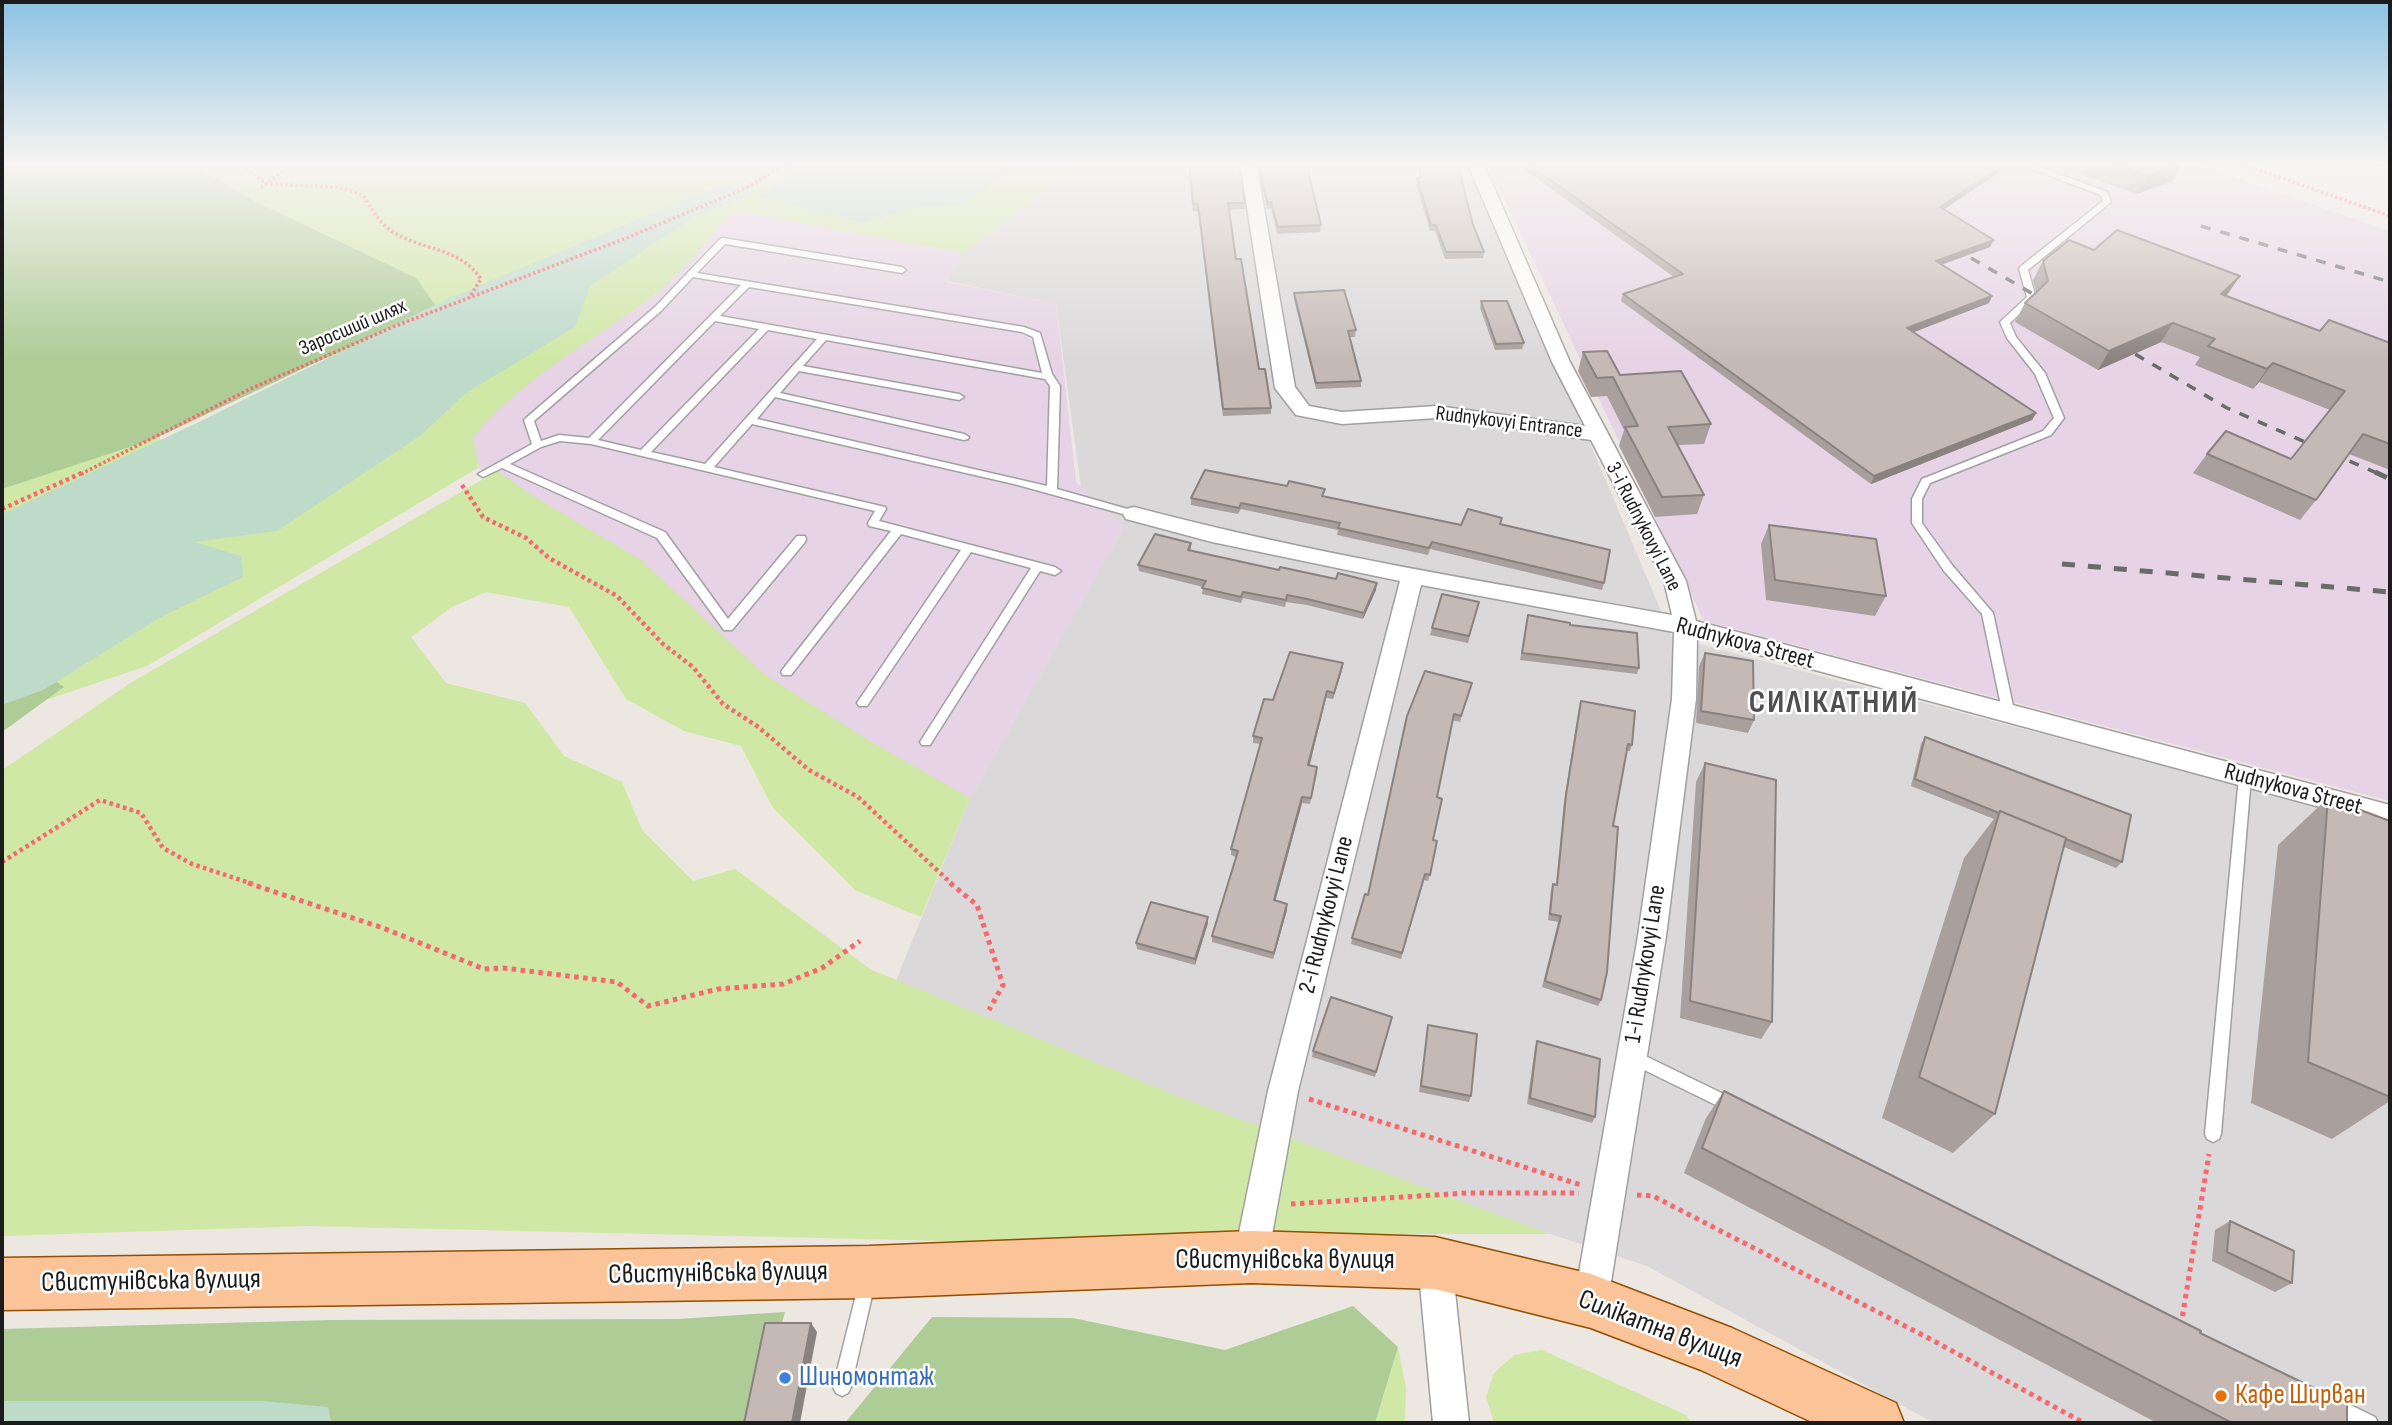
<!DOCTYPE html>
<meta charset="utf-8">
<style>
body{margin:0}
#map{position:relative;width:2392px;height:1425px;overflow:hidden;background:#ede7e1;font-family:"Sofia Sans Condensed",sans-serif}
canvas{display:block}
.frame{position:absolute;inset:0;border:4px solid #1c1c1c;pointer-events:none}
</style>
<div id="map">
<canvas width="2392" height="1425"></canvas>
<div class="frame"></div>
</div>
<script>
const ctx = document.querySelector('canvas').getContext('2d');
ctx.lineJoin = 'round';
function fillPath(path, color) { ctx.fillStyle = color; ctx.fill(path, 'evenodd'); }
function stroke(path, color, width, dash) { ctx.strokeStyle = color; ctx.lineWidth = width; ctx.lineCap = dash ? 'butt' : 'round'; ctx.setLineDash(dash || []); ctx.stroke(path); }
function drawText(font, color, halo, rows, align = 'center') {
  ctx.font = font + ' "Sofia Sans Condensed",sans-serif'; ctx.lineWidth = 5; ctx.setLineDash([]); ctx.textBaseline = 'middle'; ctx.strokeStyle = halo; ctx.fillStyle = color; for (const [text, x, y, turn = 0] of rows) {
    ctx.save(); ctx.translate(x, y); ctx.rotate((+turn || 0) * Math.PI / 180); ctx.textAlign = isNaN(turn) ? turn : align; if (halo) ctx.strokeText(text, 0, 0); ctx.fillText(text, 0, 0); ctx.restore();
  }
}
fillPath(new Path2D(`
 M1084,162H1471L1672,637L2390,825V1423H1934L1647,1266L883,1013L970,798L1124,527L1081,487L1056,304L946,281L963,253Z`), '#dad8d9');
fillPath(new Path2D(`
 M1487,162H2189L2390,231V801L1704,621Z
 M734,210L963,253L946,282L1056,304L1076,482L1124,527L970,798L859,749L688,614L483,474L464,436L546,367L655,295Z`), '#e6d3e5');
fillPath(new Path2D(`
 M2,162H1084L963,253L734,211C709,237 681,275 653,296C589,344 527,374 473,437L479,467L147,666L13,711L370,310Z
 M140,426L167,443L2,527V474Z
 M497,471L536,498L641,560L764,674L866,739L970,798L921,917L855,890L773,808L741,746L684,731L626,699L569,607L486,592L452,607L411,637L446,683L525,703L564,756L622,782L642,830L693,881L735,869L870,969L1177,1096L1550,1234H1286L990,1242L308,1226L2,1236V770L132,682Z
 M1398,1347L1406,1388L1405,1423H1375Z
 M1542,1350L1686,1415L1691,1423H1494L1486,1397L1494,1373L1514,1355Z`), '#cfe8a6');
fillPath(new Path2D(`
 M2,162H188L254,201L416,278L436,306L154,439L2,489Z
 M57,682L64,687L2,732V702Z
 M1353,1306L1398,1347L1375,1423H845L932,1317L1073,1318L1225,1350Z
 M785,1312L753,1423H331L328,1408L2,1419V1329L332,1320L678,1319Z`), '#adcc96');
fillPath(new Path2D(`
 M812,162H1010L1000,179L956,206L917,207L862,223L759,196Z
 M723,184L756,194L697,215L590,286L575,327L466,393L420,436L277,531L195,542L241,556L243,577L161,617L43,690L2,705V514L201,421L447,299Z
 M2,1401H262L328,1407L331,1423H2Z`), '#bedbca');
const lane = new Path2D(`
 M2014,162H2026L2107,192L2111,202L2028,270L2036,298L2010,323L2016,337L2045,373L2064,418L2051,435L1930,483L1922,499V523L1952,565L1993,613L2015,715L2013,718H2005L2003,715L1982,614L1944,571L1912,523V499L1922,479L2043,431L2054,418L2035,374L2007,338L2000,322L2027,297L2019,269L2020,267L2103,201L2101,195Z
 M723,238L902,267L906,270L902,273L725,244L697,273L1024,327L1040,333L1052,374L1060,386L1057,489L1138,512L1139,514L1134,517L1014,484L752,424L714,467L885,507L886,509L879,521L1055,567L1061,571L1055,575L1040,571L930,745H922L920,742L1031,568L971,552L867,706H859L857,703L859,700L961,550L901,534L791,675H783L781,672L783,669L891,531L869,526L868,523L875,511L591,444L560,441L541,447L510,464L665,532L728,619L797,536H805L806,539L805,542L732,630H724L657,538L502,468L483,477L478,474L532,444L524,420L526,418L655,307L720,239ZM693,277L741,285L589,438L559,435L541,441L534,421L661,311ZM749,287L1022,332L1033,337L1042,373L720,316ZM715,321L759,329L641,450L598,440ZM768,330L817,339L705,464L651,452ZM826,340L1045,379L1050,386L1047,486L757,419L775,397L964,440L968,439L969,437L964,434L780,393L799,371L959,400L964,397L959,394L803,366Z
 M2245,772L2250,773L2251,777L2221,1134L2219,1139L2213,1142L2207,1139L2205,1134L2239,777L2240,773Z
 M1633,1050L1738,1101L1741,1106L1738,1111L1733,1113L1728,1111L1628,1062L1625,1057L1628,1052Z
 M867,1275L873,1277L875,1283L851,1387L848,1393L842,1396L836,1393L833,1387L859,1283L861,1277Z
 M2332,1396L2375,1417L2378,1423H2350L2326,1411L2323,1405L2326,1399Z`);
const street = new Path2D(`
 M1240,162H1256L1295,387L1309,406L1342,412L1437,406L1585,426L1552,362L1467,162H1483L1570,362L1686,581L1696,621L2390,805V826L1697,638L1696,699L1666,936L1608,1301L1603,1313L1591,1318L1579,1313L1574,1301L1638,936L1672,699L1674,632L1421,585L1298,1091L1268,1257L1263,1269L1251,1274L1239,1269L1234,1257L1268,1091L1400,581L1212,542L1126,519L1123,514L1126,509L1134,507C1311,554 1492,583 1672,615L1664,581L1591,440L1437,418L1342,424L1296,415L1275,388Z
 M1435,1246L1447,1251L1452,1263L1469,1423H1433L1418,1263L1423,1251Z`);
const primary = new Path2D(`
 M1251,1231L1435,1237L1591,1274L1732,1328L1896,1403L1904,1423H1814L1701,1370L1591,1328L1435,1289L1251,1283L869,1298L2,1310V1258L869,1246Z`);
stroke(lane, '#a0a0a0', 3);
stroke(street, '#a0a0a0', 3);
stroke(primary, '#924e01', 3);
stroke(new Path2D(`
 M238,162L266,184L338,187L363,195C371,208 378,221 390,230C420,251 459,246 481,279L469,298
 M2236,162L2390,216
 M261,188L294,162
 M81,474L250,389L395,326L629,237L746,188L790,162`), '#f8676c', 3.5, [2.5, 2.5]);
stroke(new Path2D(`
 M462,485L483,517L526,538L549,558L617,596L663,644L693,667L723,704L757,726L809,770L858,797L952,884
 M2,509L84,472
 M2,862L100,800L141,813L163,848L192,864L253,884`), '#f8676c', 4.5, [3.5, 3.5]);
stroke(new Path2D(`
 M248,883L383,928L484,969L503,968L617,982L648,1006L718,989L783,984L822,968L860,941
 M950,883L977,905L1003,985L989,1010
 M1309,1099L1581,1185
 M1637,1195L1653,1196L1934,1341L2084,1423
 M1291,1204L1467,1193H1579
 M2181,1325L2209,1154`), '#f8676c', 5, [4.5, 4.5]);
fillPath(lane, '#fff');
fillPath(street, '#fff');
fillPath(primary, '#fbc398');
stroke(new Path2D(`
 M2372,162L2390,169
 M2201,226L2390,282
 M1971,258L2052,305
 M2118,344L2227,408L2379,474`), '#6a6a6a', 3.5, [10, 10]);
stroke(new Path2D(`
 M2375,472L2390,479
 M2062,564L2390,592`), '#6a6a6a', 5, [13, 13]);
fillPath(new Path2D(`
 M1188,162H1239L1245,203V209L1229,210L1236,259L1259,369L1271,408V414L1223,416L1198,211H1193Z
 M1257,162H1306L1321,225L1320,232L1277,234L1271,208L1267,209Z
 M1417,162H1457L1473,225L1484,252L1483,258L1445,259L1435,231H1430L1416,184L1417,178H1420Z
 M1519,162H1988L1997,174L1944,209L1990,247L1942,264L1989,303L1913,332L2036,413L2032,420L1871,484L1621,301L1623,294L1674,277L1518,165Z
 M2086,162H2181L2172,181L2137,194L2080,174Z
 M2094,250L2240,276L2226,296L2320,331L2390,343V470L2349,454L2316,500L2300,520L2193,473L2207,454L2291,459L2330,410L2259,382L2253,389L2195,365L2200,357L2161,342L2098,370L2015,322L2025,303L2036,292L2033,280L2043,261Z
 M1294,293L1356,330L1355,337H1350L1361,381V387L1316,389L1294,299Z
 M1481,301L1524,343L1522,349L1495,350L1480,308Z
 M1583,352L1620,375L1711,424L1704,444L1677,445L1704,495L1697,514L1655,517L1619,446L1624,430L1607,396L1591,397L1578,371Z
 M1324,496L1461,525L1502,518L1501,524L1604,583L1602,590L1430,549L1428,555L1337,535L1338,530L1241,509L1238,514L1191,505V498Z
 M1769,525L1886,596L1875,616L1766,600L1761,544Z
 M1191,543V550L1279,570L1376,590L1363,619L1307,605L1286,602L1285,607L1243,598L1241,603L1202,594L1203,587L1139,571L1138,565Z
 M1479,602L1468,643L1430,635L1432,628Z
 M1528,615L1639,668L1637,674L1520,660Z
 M1705,653L1754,720L1748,733L1696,723L1699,666Z
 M1343,663L1342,670L1333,699L1326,698L1309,765L1317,773L1310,804L1302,803L1275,901L1287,910L1273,959L1212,942V936L1236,857L1231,855V849L1261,744L1253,743V736L1273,700Z
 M1425,671L1470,690L1460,722L1452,720L1437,797L1430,875L1428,881L1424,880L1401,959L1351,944L1352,938L1368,895Z
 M1581,701L1632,745L1630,751L1626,750L1613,826L1601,1000L1598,1006L1542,987L1558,922L1548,920L1551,890L1553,884L1556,885L1564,801L1579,708Z
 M1925,737L2122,862L2116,868L2064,847L1995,1114L1953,1153L1882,1118L1964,858L1994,819L1911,786L1921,744Z
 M1705,763L1772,1022L1761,1039L1680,1018L1696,782Z
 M2328,798L2390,821V1101L2332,1139L2251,1103L2278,845Z
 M1208,917V923L1195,965L1137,949L1136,943Z
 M1392,1017L1375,1077L1312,1057L1313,1051Z
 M1428,1025L1471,1096L1469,1102L1419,1092Z
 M1537,1041L1595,1117L1592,1123L1527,1104L1535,1047Z
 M1724,1091L2200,1333L2347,1423H2157L1684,1173L1706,1118Z
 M2230,1221L2292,1283L2275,1292L2212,1261L2215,1230Z`), '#a99f9c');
fillPath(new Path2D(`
 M2183,163L2172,181L2137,194L2147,176Z
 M2000,167L1997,174L1937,214L1940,207Z
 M1994,240L1990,247L1933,268L1936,261Z
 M2240,276L2227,295L2209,313L2221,294Z
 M1992,296L1989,303L1904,336L1907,328Z
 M2173,323L2161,342L2098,370L2109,351Z
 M2273,363L2259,382L2253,389L2267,369Z
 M2036,413L2032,420L1871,484L1874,476Z
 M1377,583L1376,590L1363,619L1364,613Z
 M1343,663L1342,670L1333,699L1334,693Z
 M1327,691L1326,698L1308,772V765Z
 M1302,797V803L1274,906V900Z
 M1287,904V910L1273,959L1274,953Z
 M1208,917V923L1195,965V959Z
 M811,1323L817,1332L800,1423H792Z`), '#8a827f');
const building = new Path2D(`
 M1189,162H1239L1245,203H1228L1236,259H1241L1259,369H1265L1271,408L1223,409L1198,204H1193Z
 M1258,162H1306L1321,225L1278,227L1271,202H1267Z
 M1419,162H1457L1473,225L1484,252H1446L1436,225H1431L1417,178H1421Z
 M1525,162H1988L2000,167L1940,207L1994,240L1936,261L1992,296L1907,328L2036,413L1874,476L1623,294L1683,274Z
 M2109,162H2181L2183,163L2147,176Z
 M2117,230L2240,276L2221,294L2320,331L2329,320L2390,343V444L2363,434L2316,500L2207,454L2226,431L2291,459L2345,391L2273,363L2267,369L2208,346L2215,339L2173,323L2109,351L2025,303L2048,281L2043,261L2069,240L2094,250Z
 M1344,290L1356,330L1348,331L1361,381L1316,383L1294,293Z
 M1481,301H1507L1524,343L1496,344Z
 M1607,351L1620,375L1681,371L1711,424L1668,427L1704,495L1662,497L1625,427L1638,426L1613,377L1597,378L1583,352Z
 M1205,470L1287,486L1289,481L1325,489L1322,496L1461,525L1468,509L1502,518L1500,524L1610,550L1604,583L1432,542L1429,548L1338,528L1340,523L1241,503L1239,508L1191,498Z
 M1769,525L1876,539L1886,596L1775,580Z
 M1155,534L1191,543L1188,550L1279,570L1280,567L1336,579L1338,573L1377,583L1364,613L1307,599L1287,595L1286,600L1243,592L1241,597L1202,588L1206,581L1138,565Z
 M1442,594L1479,602L1469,636L1432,628Z
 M1528,615L1570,623V625L1637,633L1639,668L1522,653Z
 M1290,652L1343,663L1334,693L1327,691L1308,765L1317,767L1311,798L1302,797L1274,900L1287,904L1274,953L1212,936L1238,851L1231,849L1262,738L1253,736L1264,699L1273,700Z
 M1705,653L1753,661L1754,720L1701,711Z
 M1425,671L1472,683L1461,716L1454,714L1437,797L1442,799L1433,840L1437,841L1430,875L1425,874L1402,953L1352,938L1365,894L1368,895L1407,716Z
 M1581,701L1635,711L1632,745L1628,744L1613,826L1618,827L1607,972L1601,1000L1545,981L1561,916L1550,914L1553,884L1557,885L1566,795Z
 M1925,737L2131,815L2122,862L2066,839V838L2000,811L1999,813L1915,779Z
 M1705,763L1776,780L1772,1022L1690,1001Z
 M2328,798L2390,821V1097L2308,1062Z
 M2000,811L2066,838L1995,1114L1919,1077Z
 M1151,902L1208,917L1195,959L1136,943Z
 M1331,997L1392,1017L1376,1072L1313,1051Z
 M1428,1025L1477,1034L1471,1096L1421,1086Z
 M1537,1041L1600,1059L1595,1117L1530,1098Z
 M1724,1091L2201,1331L2200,1333L2347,1404V1423H2232L1702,1148Z
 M2230,1221L2294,1251L2292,1283L2227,1252Z
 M765,1323H811L792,1423H744Z`);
fillPath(building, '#c5b9b5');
stroke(building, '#8a827f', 2);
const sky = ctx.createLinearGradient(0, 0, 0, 362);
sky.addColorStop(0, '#8bc2e3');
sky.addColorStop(0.45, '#f7f4f2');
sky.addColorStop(1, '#f7f4f200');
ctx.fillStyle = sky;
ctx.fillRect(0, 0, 2392, 362);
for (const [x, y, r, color] of [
 [785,1378,7,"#3f7fe0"],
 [2221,1396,7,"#e8710a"]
]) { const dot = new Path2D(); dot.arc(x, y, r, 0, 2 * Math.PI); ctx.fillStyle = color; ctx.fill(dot); stroke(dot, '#fff', 2.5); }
drawText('21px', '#1c1c1c', '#fff', [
 ["Заросший шлях",353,328,-23],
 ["Rudnykovyi Entrance",1509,423,7],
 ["3-i Rudnykovyi Lane",1643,527,63]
]);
drawText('24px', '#1c1c1c', '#fff', [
 ["Rudnykova Street",1745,644,15],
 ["Rudnykova Street",2293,790,15],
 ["2-i Rudnykovyi Lane",1327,915,-76],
 ["1-i Rudnykovyi Lane",1646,964,-81]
]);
drawText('28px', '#1c1c1c', '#fff', [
 ["Свистунівська вулиця",1285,1261],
 ["Свистунівська вулиця",718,1274,-1],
 ["Свистунівська вулиця",151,1282,-1],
 ["Силікатна вулиця",1660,1330,21]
]);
drawText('28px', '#366cbe', '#fff', [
 ["Шиномонтаж",799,1378]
], 'left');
drawText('28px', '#c56008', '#fff', [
 ["Кафе Ширван",2235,1396]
], 'left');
ctx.letterSpacing = '2px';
drawText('bold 32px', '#4f4f4f', '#fff', [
 ["СИЛІКАТНИЙ",1834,704]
]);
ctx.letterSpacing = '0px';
</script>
